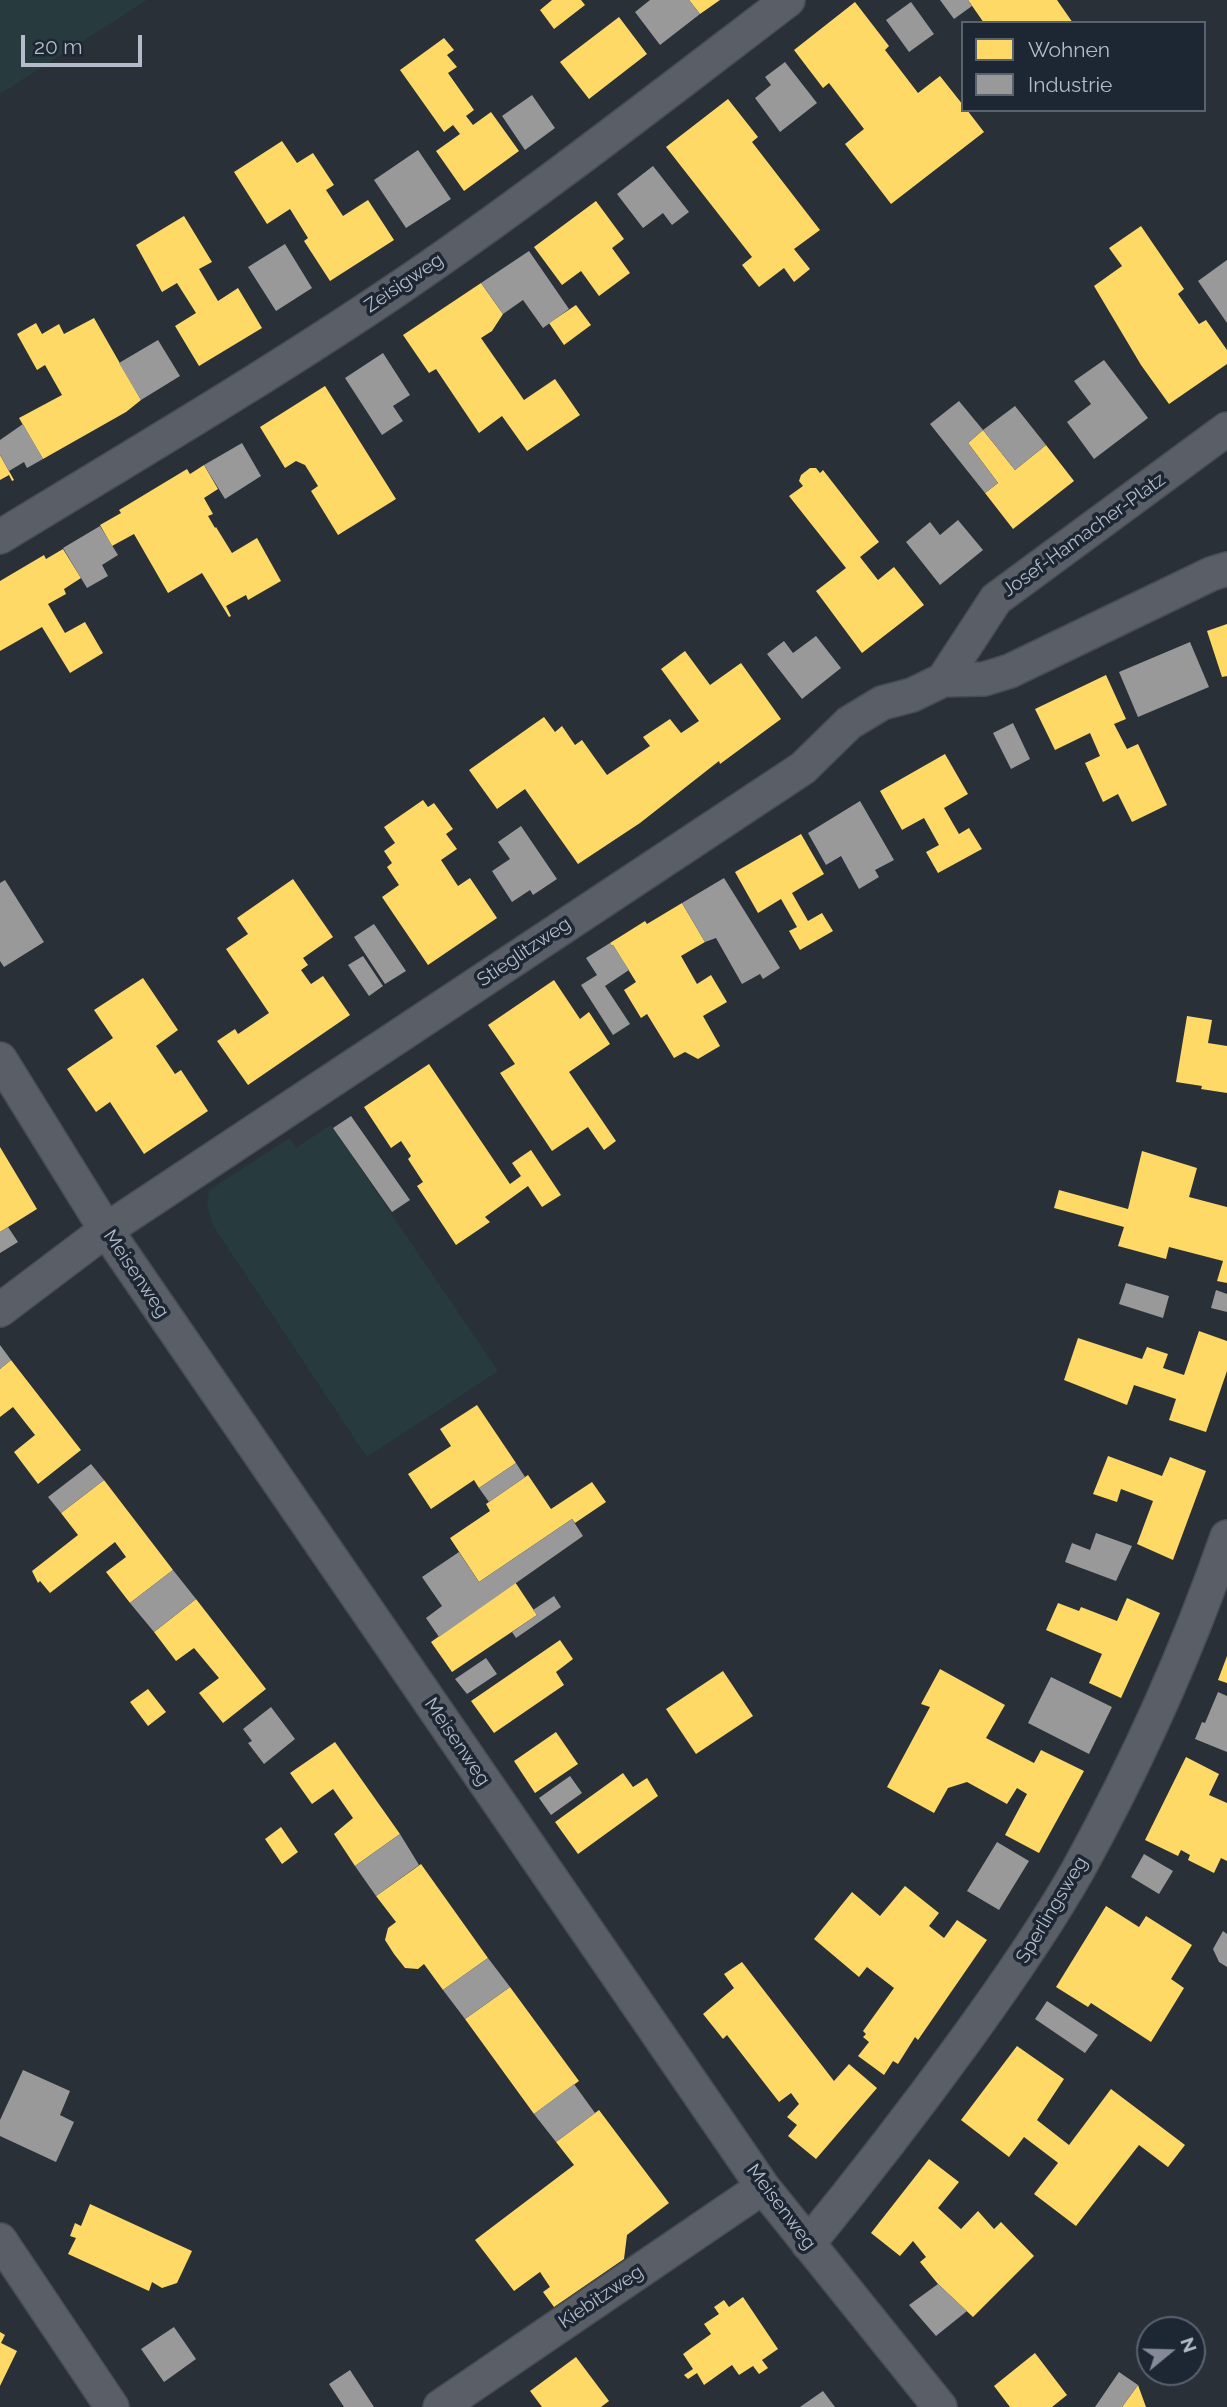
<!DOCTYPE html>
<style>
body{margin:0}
#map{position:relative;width:1227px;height:2407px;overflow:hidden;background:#2a3038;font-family:Raleway,sans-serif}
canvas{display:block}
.legend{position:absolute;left:961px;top:21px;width:245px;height:91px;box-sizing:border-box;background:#1d2633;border:2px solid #59626f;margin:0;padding:9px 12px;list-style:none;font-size:21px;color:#b4bcc9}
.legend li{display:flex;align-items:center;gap:14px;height:35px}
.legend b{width:35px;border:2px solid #59626f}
.north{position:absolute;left:1136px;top:2316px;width:70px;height:70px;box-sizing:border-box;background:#1d2633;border:2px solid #59626f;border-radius:50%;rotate:71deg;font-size:19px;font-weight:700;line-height:28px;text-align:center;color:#b4bcc9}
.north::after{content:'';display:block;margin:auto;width:24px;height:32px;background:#848b96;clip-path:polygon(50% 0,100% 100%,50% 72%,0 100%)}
.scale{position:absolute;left:21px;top:35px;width:121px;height:32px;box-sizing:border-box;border:4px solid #b4bcc9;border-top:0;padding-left:9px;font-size:21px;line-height:24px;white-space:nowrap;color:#b4bcc9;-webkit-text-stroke:5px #1d2633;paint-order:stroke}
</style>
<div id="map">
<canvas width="1227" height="2407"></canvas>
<ul class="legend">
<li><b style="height:19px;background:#ffd966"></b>Wohnen</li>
<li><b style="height:19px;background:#999"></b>Industrie</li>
</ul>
<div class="north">N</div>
<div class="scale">20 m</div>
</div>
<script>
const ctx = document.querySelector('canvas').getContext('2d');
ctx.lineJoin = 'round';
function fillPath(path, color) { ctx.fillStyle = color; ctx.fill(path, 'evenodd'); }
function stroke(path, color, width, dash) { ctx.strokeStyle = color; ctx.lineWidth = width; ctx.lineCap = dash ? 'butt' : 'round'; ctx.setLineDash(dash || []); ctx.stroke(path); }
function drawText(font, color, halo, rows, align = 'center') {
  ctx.font = font + ' Raleway,sans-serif'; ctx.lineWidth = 7; ctx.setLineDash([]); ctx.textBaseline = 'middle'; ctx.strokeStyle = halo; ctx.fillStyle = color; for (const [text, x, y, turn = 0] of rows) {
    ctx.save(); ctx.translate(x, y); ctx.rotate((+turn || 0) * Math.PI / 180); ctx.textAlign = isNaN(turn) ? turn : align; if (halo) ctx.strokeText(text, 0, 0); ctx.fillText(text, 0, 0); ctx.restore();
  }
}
fillPath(new Path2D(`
 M0,0H147L0,94Z
 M331,1125L498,1371L367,1457L212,1224L207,1203L209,1190L290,1138L296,1148Z`), '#273a3e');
fillPath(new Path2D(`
 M552,0H581L585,5L554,29L540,10Z
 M689,0H720L700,14Z
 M968,0H1057L1073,23H984Z
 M855,2L889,46L885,50L918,93L940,76L963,105V110H967L984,132L891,204L845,144L864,129L829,83L823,88L794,50Z
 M619,17L647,54L589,99L560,62Z
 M444,38L454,50L447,55L457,67L448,73L474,110L466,116L473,125L491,112L519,151L464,191L436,151L460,134L453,125L444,132L400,70Z
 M728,99L758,137L752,142L820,230L794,249L810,269L794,282L784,268L759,287L742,265L752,257L666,147Z
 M282,141L297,163L313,153L334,185L326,190L343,216L368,200L394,240L330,281L304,241L308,238L290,209L267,224L234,172Z
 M596,201L624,239L612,248L630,273L599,296L581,271L562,285L534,247Z
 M184,216L212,262L199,269L218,301L238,288L262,328L199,366L175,326L196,313L177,283L162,292L136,245Z
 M1141,226L1184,289L1178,294L1199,324L1206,320L1227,350V364L1169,404L1141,365L1094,286L1122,266L1109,248Z
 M481,283L503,314L492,331L481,338L524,400L555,379L580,415L527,451L502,416L479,433L436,369L429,373L403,335Z
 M576,305L591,325L564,345L549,323Z
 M94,318L141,400L126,412L43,459L19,418L62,395L45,365L37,370L17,334L36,323L42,334L59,324L64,334Z
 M325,386L396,499L338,535L311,491L318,486L305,465L296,461L285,468L260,427Z
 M983,430L1015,470L1046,445L1074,481L1013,529L985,493L998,483L968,443Z
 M0,455L14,480L12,481L9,475L0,480Z
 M204,465L218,489L204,498L213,514L208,516L215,528L216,527L232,553L257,538L281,581L248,600L246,595L226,606L231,616L229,617L202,573L168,593L134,534L112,546L100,525L121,513L119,510L187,469L190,474Z
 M810,468H816L820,473L823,470L879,542L860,557L878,580L894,567L924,605L862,653L816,591L846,568L789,496L803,486L799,481L801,475Z
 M63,549L81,578L64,589L66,594L48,604L65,633L85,622L103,653L70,673L42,627L0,651V581L44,555L46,559Z
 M1227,624V676L1222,677L1207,631Z
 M685,651L710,685L741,663L781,719L720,764L719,761L640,823L578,864L525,789L497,809L469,770L544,717L555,732L562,726L575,745L582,740L607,775L650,746L643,737L670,719L681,733L699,721L661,669Z
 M1106,675L1126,719L1114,724L1127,749L1138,744L1167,805L1132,822L1118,794L1103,802L1085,763L1100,756L1090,733L1055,750L1035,709Z
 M945,754L968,794L944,808L959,834L969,828L982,849L938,873L926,852L939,845L924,818L902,830L880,791Z
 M423,800L428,807L434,803L453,829L446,834L457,849L441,860L458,886L470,878L497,918L428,965L382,897L399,885L387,867L392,863L384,851L395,843L384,827Z
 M801,834L824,874L792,893L808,921L822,913L833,931L800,950L789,931L797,927L781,899L758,913L735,872Z
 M293,879L333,937L303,958L308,965L301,970L311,984L323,976L350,1015L248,1085L217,1041L235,1029L238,1034L269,1013L226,949L248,934L237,918Z
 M682,903L705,942L681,956L697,984L711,975L727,1002L703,1016L720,1046L698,1059L685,1052L674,1058L647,1014L641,1018L624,990L636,982L613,945L612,946L610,943L645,921L647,924Z
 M143,978L178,1030L156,1046L175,1074L181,1070L208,1111L144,1154L110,1102L96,1112L67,1069L113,1038L94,1010Z
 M554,980L580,1019L589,1012L610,1044L569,1072L616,1141L604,1150L588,1127L552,1151L500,1073L515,1064L488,1025Z
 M1187,1016L1212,1020L1208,1043L1227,1046V1093L1201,1089L1202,1086L1176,1082Z
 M429,1064L510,1184L521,1176L512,1163L531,1150L561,1195L542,1207L528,1186L485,1217L490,1222L456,1245L417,1186L423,1182L408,1159L411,1156L401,1141L391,1148L364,1107Z
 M0,1147L37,1209L0,1232Z
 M1142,1151L1197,1168L1189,1197L1227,1207V1283L1217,1281L1223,1261L1169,1247L1166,1259L1118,1246L1124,1227L1054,1208L1059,1190L1128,1209Z
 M1199,1331L1227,1341V1371L1206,1432L1169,1420L1176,1399L1134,1385L1127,1405L1064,1380L1078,1338L1142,1359L1147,1347L1168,1354L1163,1368L1184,1375Z
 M11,1360L81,1450L38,1484L14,1452L35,1435L13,1407L0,1417V1369Z
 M477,1405L516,1463L479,1488L474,1480L431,1509L408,1474L451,1446L440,1429Z
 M1108,1456L1162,1476L1170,1457L1206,1471L1173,1560L1137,1544L1153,1501L1121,1489L1117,1502L1093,1494Z
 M528,1475L551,1509L592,1482L606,1502L575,1523L572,1519L479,1582L450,1538L490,1511L486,1504Z
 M104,1480L173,1570L130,1603L106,1572L126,1557L115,1542L50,1593L40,1581L38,1583L32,1571L78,1535L61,1513Z
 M515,1582L537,1615L452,1672L431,1642Z
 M1127,1598L1160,1613L1121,1698L1089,1683L1102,1654L1046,1630L1058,1603L1079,1611L1081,1607L1117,1621Z
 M196,1599L266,1689L223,1723L199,1693L219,1678L194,1648L176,1661L154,1632Z
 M560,1640L573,1659L556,1672L564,1685L494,1733L471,1701Z
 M1227,1656V1683L1218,1680Z
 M940,1669L1005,1705L986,1738L1034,1763L1041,1750L1084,1771L1039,1853L1005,1835L1027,1794L1017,1788L1007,1804L967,1782L948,1788L934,1813L887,1787L930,1707L921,1704Z
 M723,1671L753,1716L696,1754L666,1709Z
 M148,1689L166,1712L148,1726L130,1702Z
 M556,1732L578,1764L535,1793L514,1761Z
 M335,1742L400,1834L355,1866L334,1834L353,1818L333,1789L312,1804L290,1773Z
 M1186,1757L1219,1774L1209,1795L1227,1803V1861L1221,1858L1214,1873L1188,1860L1190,1855L1181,1850L1178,1856L1145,1840Z
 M623,1773L633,1787L647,1778L658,1796L578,1854L555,1822Z
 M281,1827L298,1852L282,1864L265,1839Z
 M421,1864L488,1958L443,1990L424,1964L418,1969L405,1968L394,1954L385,1940L388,1928L396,1922L376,1896Z
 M905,1886L939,1913L929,1926L944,1938L957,1920L987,1940L918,2040L915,2037L898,2064L893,2061L884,2075L858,2056L869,2042L863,2037L866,2034L863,2031L894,1988L867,1967L859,1977L814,1939L852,1892L880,1916Z
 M1106,1906L1139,1927L1146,1916L1192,1945L1171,1979L1184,1988L1151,2042L1091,2003L1088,2007L1056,1987Z
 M742,1962L834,2081L849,2064L877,2088L816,2159L788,2136L797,2125L787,2117L799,2104L791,2093L779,2102L727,2035L723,2039L703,2014L734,1988L724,1974Z
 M510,1987L579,2081L534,2114L465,2019Z
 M1017,2046L1064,2079L1037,2120L1069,2145L1111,2089L1185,2145L1168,2167L1139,2145L1076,2226L1034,2194L1058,2163L1057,2162L1024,2137L1009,2157L961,2120Z
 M599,2110L669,2203L627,2235L624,2259L554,2307L543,2292L550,2287L540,2272L514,2291L475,2240L574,2165L556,2142Z
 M929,2159L959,2182L938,2208L961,2229L978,2211L994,2229L1001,2222L1034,2256L973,2317L938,2284L920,2262L926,2257L913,2241L900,2256L871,2233Z
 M90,2204L192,2251L177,2283L162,2288L152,2282L149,2291L68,2254L76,2238L70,2236L75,2223L81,2226Z
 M743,2297L778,2349L762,2360L768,2368L759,2374L753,2366L739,2375L732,2365L704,2385L697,2373L688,2379L684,2375L693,2369L683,2354L711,2334L704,2324L719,2314L714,2307L724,2300L729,2307Z
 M0,2332L5,2335L1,2343L17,2351L0,2386Z
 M1035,2353L1067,2395L1052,2407H1010L994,2386Z
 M576,2357L609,2401L601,2407H542L530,2391Z
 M1138,2385L1146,2407H1122Z`), '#ffd966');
fillPath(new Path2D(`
 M650,0H689L700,14L660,45L635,12Z
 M940,0H968L972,6L954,19Z
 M911,2L934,34L909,52L886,20Z
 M785,62L817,103L780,132L755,98L771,85L765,77Z
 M532,95L555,128L525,150L502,116Z
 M418,150L451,199L406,228L374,180Z
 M653,166L689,212L672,225L663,213L643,228L617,194Z
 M285,244L312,288L276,311L248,267Z
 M529,251L569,309L543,328L523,300L503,314L481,283Z
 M1227,260V323L1198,281Z
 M158,340L180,376L141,400L119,363Z
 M383,353L410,395L393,406L403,421L382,435L345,378Z
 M1104,360L1148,418L1094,459L1067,422L1091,404L1074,381Z
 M959,401L983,430L968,443L998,483L985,493L930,424Z
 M1015,406L1046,445L1015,470L983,430Z
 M23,424L43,459L27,468L24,462L9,471L0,455V440Z
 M242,443L261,476L225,499L204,465Z
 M958,520L983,550L940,585L906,542L930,522L940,535Z
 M100,526L118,555L102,565L108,576L87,588L63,548Z
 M816,636L841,668L802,699L767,654L784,641L793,653Z
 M1190,642L1209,687L1138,717L1119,672Z
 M1013,723L1030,759L1011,769L993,733Z
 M860,801L894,860L875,870L879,877L859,889L841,856L826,865L808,833Z
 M521,826L557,879L533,895L530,890L512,902L492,871L510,859L498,842Z
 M724,878L780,968L763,979L760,974L742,984L716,938L705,942L682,903Z
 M5,880L44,942L4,967L0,961V883Z
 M374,924L406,971L385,984L354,937Z
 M610,943L612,946L613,945L629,970L605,986L630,1024L613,1035L581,985L597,975L586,958Z
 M363,956L383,986L369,996L348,965Z
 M351,1116L410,1200L392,1212L333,1128Z
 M8,1227L18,1242L0,1253V1232Z
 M1126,1283L1169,1296L1163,1318L1119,1304Z
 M1216,1290L1227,1294V1312L1211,1308Z
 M0,1345L11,1360L0,1369Z
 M516,1463L525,1477L489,1502L479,1488Z
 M91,1464L104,1480L61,1513L48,1497Z
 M572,1519L583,1536L439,1637L426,1618L442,1606L422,1577L459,1552L479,1582Z
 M1096,1533L1132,1546L1116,1581L1065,1562L1072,1543L1090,1550Z
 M173,1570L196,1599L154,1632L130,1603Z
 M554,1596L561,1607L516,1638L512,1632L537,1615L533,1610Z
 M486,1658L497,1674L467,1694L455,1679Z
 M1051,1677L1112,1707L1089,1754L1028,1723Z
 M1218,1692L1227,1696V1752L1195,1739L1202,1722L1205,1723Z
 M271,1707L295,1739L264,1764L248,1743L252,1741L243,1729Z
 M570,1776L582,1793L551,1815L539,1798Z
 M400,1834L419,1865L376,1896L355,1866Z
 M997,1842L1029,1861L999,1910L967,1891Z
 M1144,1854L1173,1871L1159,1894L1131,1877Z
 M1223,1931L1227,1934V1967L1219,1962L1213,1949Z
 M488,1958L510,1987L465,2019L443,1990Z
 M1047,2001L1098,2035L1085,2053L1035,2019Z
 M23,2070L70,2091L60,2115L74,2122L56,2162L0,2136V2120Z
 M574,2084L595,2113L556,2142L534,2114Z
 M938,2284L967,2311L936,2336L909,2305Z
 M174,2327L196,2359L164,2382L141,2349Z
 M350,2370L374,2407H344L329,2384Z
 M1119,2372L1138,2385L1122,2407H1095Z
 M823,2391L835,2407H800Z`), '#999');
const minor = new Path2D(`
 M0,537C133,456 267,377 396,290C530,199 658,99 788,0
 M943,680L996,599L1227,429
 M0,1059L106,1230L763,2187L940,2407
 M0,1310L106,1230L803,768L849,723L882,703L912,695L943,680L984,679L1010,671L1211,574L1227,569
 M0,2240L112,2407
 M808,2244C862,2178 914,2111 964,2042C1004,1987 1044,1930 1078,1870C1137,1763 1187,1652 1227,1537
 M440,2407L763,2187`);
stroke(minor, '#484c53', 36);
stroke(minor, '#5a5e66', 33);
drawText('19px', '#b4bcc9', '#1d2633', [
 ["Zeisigweg",404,283,-34],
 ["Josef-Hamacher-Platz",1084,535,-36],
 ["Stieglitzweg",524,952,-34],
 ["Meisenweg",136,1274,56],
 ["Meisenweg",457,1742,56],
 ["Sperlingsweg",1052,1910,-59],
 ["Meisenweg",781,2207,53],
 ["Kiebitzweg",601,2297,-34]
]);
</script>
